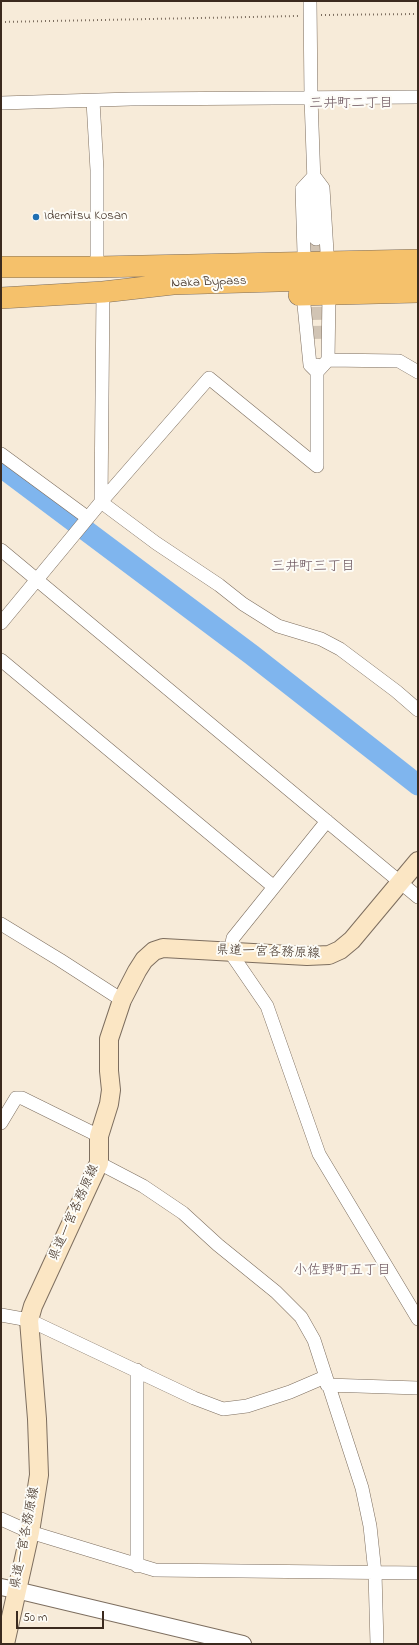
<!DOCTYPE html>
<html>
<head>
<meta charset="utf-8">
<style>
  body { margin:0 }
  #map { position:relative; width:419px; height:1645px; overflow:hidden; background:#f7ebd9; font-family:"Indie Flower",sans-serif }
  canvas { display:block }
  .frame { position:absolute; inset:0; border:2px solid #3b2a1e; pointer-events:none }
  .scale { position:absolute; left:16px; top:1611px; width:88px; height:18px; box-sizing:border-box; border:2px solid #3b2a1e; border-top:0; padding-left:5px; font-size:12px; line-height:14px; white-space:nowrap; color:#3b2a1e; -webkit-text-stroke:3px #fdfcf7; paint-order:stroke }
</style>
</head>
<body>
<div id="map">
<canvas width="419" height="1645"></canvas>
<div class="frame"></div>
<div class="scale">50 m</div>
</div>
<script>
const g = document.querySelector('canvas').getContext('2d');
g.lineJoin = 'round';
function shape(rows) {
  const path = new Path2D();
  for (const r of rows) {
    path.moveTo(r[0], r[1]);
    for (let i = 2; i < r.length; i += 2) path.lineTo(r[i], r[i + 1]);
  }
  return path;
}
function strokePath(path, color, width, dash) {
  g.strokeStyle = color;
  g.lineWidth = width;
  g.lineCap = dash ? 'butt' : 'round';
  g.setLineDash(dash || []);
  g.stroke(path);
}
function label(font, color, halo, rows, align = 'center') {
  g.font = font + ' "Indie Flower","Klee One",sans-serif';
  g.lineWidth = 4;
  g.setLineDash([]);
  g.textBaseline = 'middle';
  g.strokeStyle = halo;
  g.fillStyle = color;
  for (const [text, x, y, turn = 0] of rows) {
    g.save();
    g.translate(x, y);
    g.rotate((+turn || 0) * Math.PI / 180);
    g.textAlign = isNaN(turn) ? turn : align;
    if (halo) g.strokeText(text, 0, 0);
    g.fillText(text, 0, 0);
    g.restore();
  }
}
strokePath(shape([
  [1,467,252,655,418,785]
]), '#7fb5ee', 21);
strokePath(shape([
  [316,239,316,269],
  [316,288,317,341]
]), '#d1c4b4', 13, [13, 6]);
const minor = shape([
  [310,1,311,98,316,239],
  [93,101,97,170,97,267],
  [1,103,131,99,418,97],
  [304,253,302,189,314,176,323,188,327,252],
  [303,295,310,365,317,372,328,360,329,294],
  [328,360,399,361,418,372],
  [317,365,317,466],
  [1,454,88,518],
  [317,466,209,378,101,502,156,543,219,585,243,604,278,626,321,639,340,649,396,691,418,710],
  [1,550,418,897],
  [1,623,101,502,103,292],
  [1,660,274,887],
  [327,821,233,938,230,952,267,1006,319,1154,418,1319],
  [1,924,60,960,122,1000],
  [1,1123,16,1098,22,1098,99,1136],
  [99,1163,143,1186,183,1213,218,1245,276,1292,301,1317,314,1340,362,1488,370,1526,375,1573,377,1644],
  [1,1315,29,1320,194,1398,223,1409,247,1406,290,1392,325,1377],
  [327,1385,418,1388],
  [1,1519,30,1532,155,1570,418,1573],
  [137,1566,137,1370]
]);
const tertiary = shape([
  [1,1587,16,1590,243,1644]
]);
const secondary = shape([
  [5,1644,30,1532,39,1475,37,1419,29,1320,33,1306,99,1163,99,1136,109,1104,111,1090,109,1071,109,1039,122,1000,137,971,144,960,154,951,163,948,307,956,329,955,340,950,352,940,418,861]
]);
const trunk = shape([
  [1,267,97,267,418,260],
  [299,295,418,292],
  [1,298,103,292,173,284,418,277]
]);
strokePath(minor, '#7d6e5f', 14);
strokePath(tertiary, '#7d6e5f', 18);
strokePath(secondary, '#7d6e5f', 20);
strokePath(trunk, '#7d6e5f', 22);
strokePath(shape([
  [321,15,418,14],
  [1,22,299,16]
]), '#7d6e5f', 2, [1, 3]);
strokePath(minor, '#fff', 13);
strokePath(tertiary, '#fff', 16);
strokePath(secondary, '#fbe6c4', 18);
strokePath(trunk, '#f5c16b', 21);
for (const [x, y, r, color] of [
  [36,217,4,"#1f6fb2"]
]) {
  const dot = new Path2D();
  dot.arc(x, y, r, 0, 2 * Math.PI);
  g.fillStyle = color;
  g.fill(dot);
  strokePath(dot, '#fdfcf7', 1.5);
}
label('13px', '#3b2a1e', '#fdfcf7', [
  ["Idemitsu Kosan",44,217]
], 'left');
label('13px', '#3b2a1e', '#fdfcf7', [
  ["Naka Bypass",209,283,-2],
  ["県道一宮各務原線",268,953,2],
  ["県道一宮各務原線",75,1213,-66],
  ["県道一宮各務原線",26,1538,-79]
]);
label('14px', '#6b545d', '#fdfcf7', [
  ["三井町二丁目",351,105],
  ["三井町三丁目",313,568],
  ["小佐野町五丁目",342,1272]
]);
</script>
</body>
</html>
